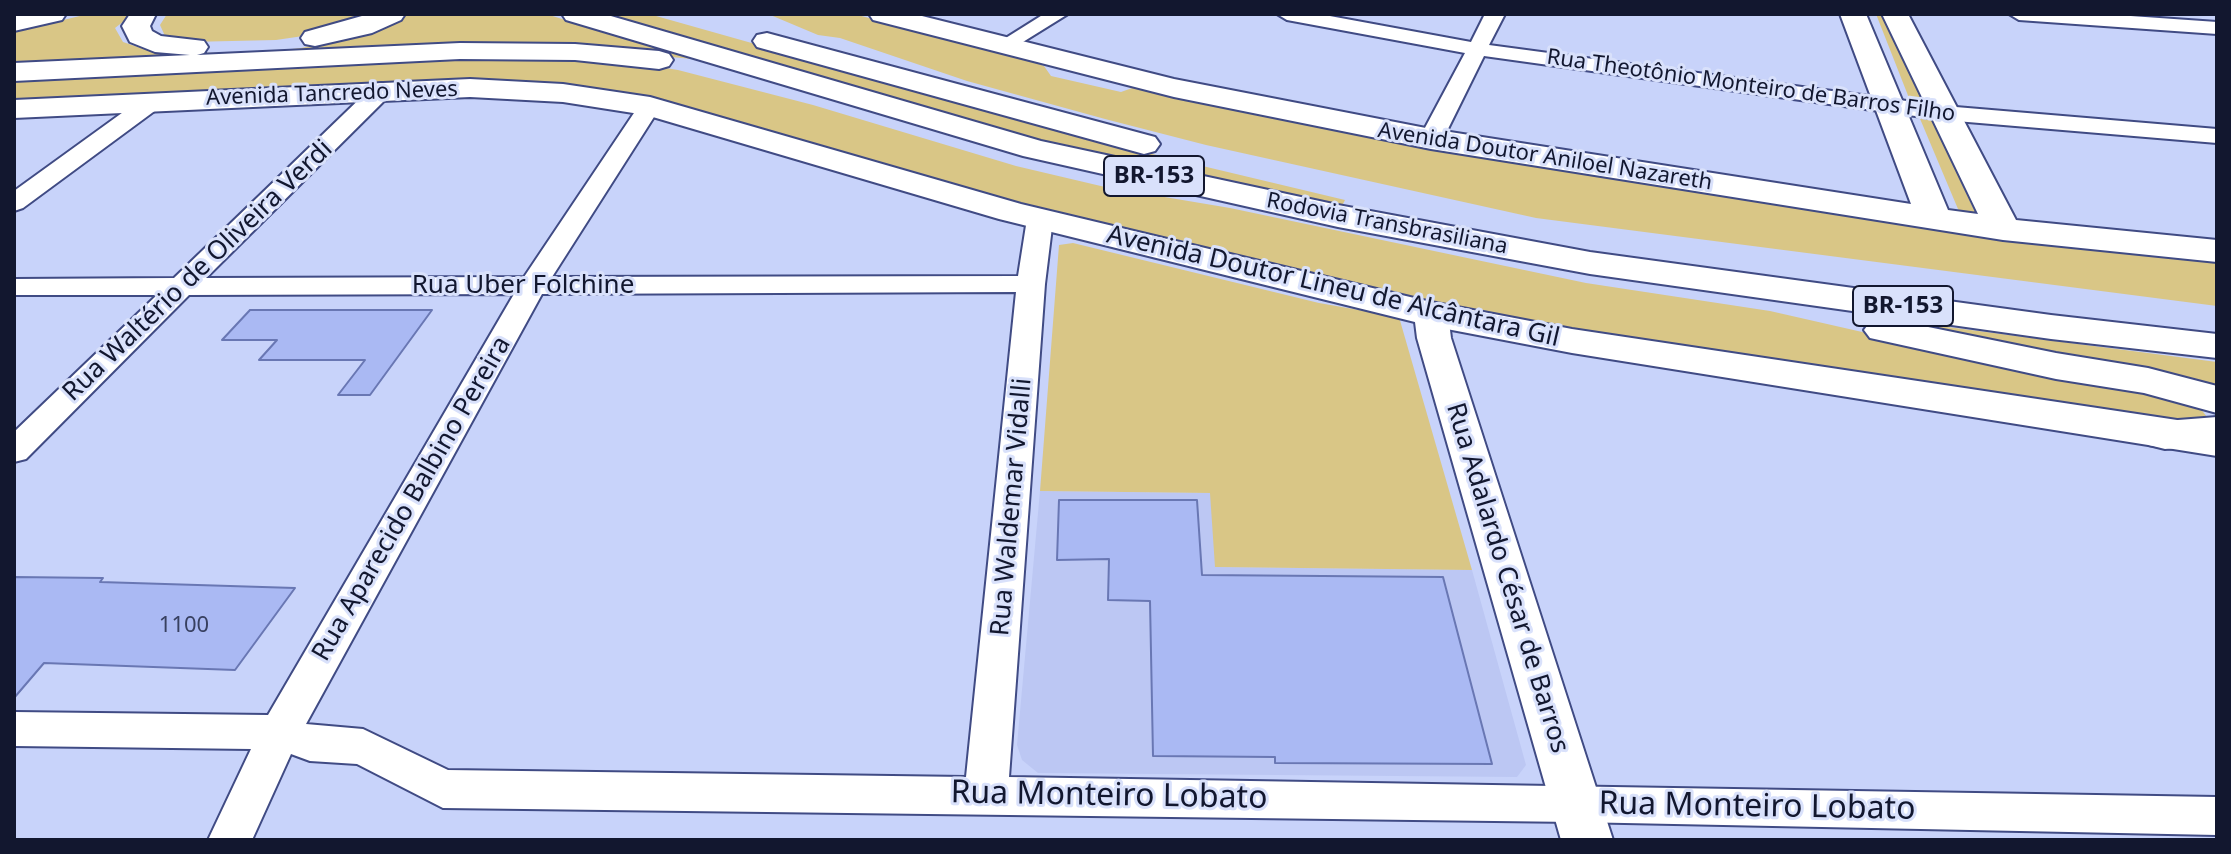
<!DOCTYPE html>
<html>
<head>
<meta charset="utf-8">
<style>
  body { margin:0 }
  #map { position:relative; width:2231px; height:854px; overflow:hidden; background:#c8d3fa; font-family:"Noto Sans",sans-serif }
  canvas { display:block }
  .frame { position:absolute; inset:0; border:16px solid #12172f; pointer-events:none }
</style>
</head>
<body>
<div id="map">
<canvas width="2231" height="854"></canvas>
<div class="frame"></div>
</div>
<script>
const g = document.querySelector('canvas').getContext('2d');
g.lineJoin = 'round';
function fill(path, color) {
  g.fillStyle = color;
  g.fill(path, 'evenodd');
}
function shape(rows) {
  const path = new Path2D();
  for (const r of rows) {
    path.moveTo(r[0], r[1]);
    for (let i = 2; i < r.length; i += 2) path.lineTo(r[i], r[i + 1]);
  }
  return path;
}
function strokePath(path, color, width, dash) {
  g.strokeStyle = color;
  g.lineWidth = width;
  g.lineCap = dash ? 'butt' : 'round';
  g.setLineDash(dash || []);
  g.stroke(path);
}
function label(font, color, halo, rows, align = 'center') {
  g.font = font + ' "Noto Sans",sans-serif';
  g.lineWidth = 6;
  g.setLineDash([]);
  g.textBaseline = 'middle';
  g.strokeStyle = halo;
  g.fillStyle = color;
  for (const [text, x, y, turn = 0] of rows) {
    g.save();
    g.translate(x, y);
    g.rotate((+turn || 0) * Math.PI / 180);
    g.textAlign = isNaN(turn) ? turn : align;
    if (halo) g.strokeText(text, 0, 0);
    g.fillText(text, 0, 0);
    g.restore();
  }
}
fill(shape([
  [1040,491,1211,493,1216,567,1472,570,1526,765,1517,777,1038,773,1022,760,1017,745]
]), '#bcc7f3');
fill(shape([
  [88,14,133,14,115,28,123,42,150,51,249,54,301,48,358,35,407,14,546,14,692,59,640,54,14,68,14,32],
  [167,14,375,14,310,35,276,40,188,42,165,36,160,25],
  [599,14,649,14,1102,142,1345,200,1341,208,1014,135],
  [768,14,854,14,1028,60,1044,66,1051,76,1121,92,1135,87,2217,260,2217,306,1536,218,1206,145,1105,119,967,81,840,38,818,35],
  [1876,14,1886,14,1925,99,1915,101,1909,98],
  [519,54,634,63,678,70,813,105,1016,166,1105,187,1230,208,1586,283,1770,311,1994,362,2149,390,2200,408,2211,422,2206,427,1600,335,1422,300,1035,209,625,94,14,104,14,78],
  [1918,114,1931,117,1976,214,1962,214,1958,209],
  [1073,243,1319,303,1399,317,1472,570,1215,567,1210,493,1040,491,1059,245],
  [1886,319,2217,362,2217,393]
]), '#d9c686');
const building = shape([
  [250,310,432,310,370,395,338,395,365,360,259,360,277,340,222,340,250,310],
  [1059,500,1197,500,1202,575,1443,577,1492,764,1275,763,1275,757,1153,756,1150,601,1108,600,1109,559,1057,560,1059,500],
  [14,577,103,578,100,582,295,588,235,670,44,663,14,698,14,577]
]);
fill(building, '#aab9f3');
strokePath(building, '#6977b3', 2);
const minor = shape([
  [1044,14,1068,14,1010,50,996,50,993,46,1044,14],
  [1277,14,1319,14,1471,42,1485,14,1505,14,1489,45,1944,106,2217,129,2217,143,1944,120,1484,56,1443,139,1439,144,1431,146,1423,144,1419,139,1465,53,1287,20,1277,14],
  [2009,14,2102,14,2217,22,2217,34,2019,20,2009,14],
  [382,83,390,85,393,90,390,95,206,278,524,277,642,101,650,99,661,106,552,277,1018,276,1027,219,1031,214,1040,211,1049,214,1053,219,1045,284,1009,777,2217,797,2217,835,1575,822,443,808,357,764,310,761,291,754,252,840,208,840,251,749,14,746,14,712,268,715,514,294,189,295,26,459,14,462,14,432,157,295,14,295,14,279,174,278,374,85,382,83],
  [1016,292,966,777,448,770,363,729,306,724,542,294,1016,292],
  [152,95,160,97,163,102,160,107,23,208,14,211,14,191,144,97,152,95]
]);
const tertiary = shape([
  [1431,304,1443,307,1448,314,1451,338,1613,840,1561,840,1417,338,1414,314,1419,307,1431,304]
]);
const secondary = shape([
  [869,14,914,14,1174,79,1431,129,1911,204,1840,14,1866,14,1948,210,1978,214,1882,14,1908,14,2016,220,2217,240,2217,262,2003,240,1431,149,1174,97,873,20,869,14],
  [470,79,563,84,650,97,1021,204,1431,302,1572,329,2217,426,2217,456,1572,353,1431,326,999,219,646,115,563,102,470,97,14,118,14,100,470,79]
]);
const motorway = shape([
  [66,14,62,20,14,31,14,15,66,14],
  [130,14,156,14,150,26,152,31,161,36,204,41,208,47,204,53,197,55,460,43,575,44,659,51,669,54,673,60,669,66,659,69,575,60,460,59,14,81,14,63,190,55,155,52,130,42,122,26,130,14],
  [369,14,405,14,401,20,372,33,315,46,305,44,301,38,305,32,369,14],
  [562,14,604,14,1041,141,1338,205,1590,252,2051,315,2217,334,2217,358,2051,339,1590,274,1338,227,1023,156,566,20,562,14],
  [767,33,1155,137,1160,144,1155,151,1144,154,757,47,753,41,757,35,767,33],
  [1884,318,2056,353,2148,368,2217,386,2217,413,2144,393,2056,379,1870,338,1864,330,1870,322,1884,318],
  [2217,417,2217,445,2165,449,2149,445,2143,435,2149,425,2165,421,2217,417]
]);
strokePath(minor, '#404b84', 4);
strokePath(tertiary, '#404b84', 4);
strokePath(secondary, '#404b84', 4);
strokePath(motorway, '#404b84', 4);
fill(minor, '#fff');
fill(tertiary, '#fff');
fill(secondary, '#fff');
fill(motorway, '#fff');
label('22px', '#12172f', '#d9e1fb', [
  ["Rua Theotônio Monteiro de Barros Filho",1751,86,8],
  ["Avenida Tancredo Neves",332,94,-2],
  ["Avenida Doutor Aniloel Nazareth",1545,157,9],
  ["Rodovia Transbrasiliana",1387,224,11]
]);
label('22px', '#384060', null, [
  ["1100",184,626]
]);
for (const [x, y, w] of [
  [1154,176,100],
  [1903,306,100]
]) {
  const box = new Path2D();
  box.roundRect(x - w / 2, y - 20, w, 40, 6);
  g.fillStyle = '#d9e1fb';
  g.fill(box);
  strokePath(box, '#12172f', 2);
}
label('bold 24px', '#12172f', null, [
  ["BR-153",1154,176],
  ["BR-153",1903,306]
]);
label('26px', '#12172f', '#d9e1fb', [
  ["Rua Waltério de Oliveira Verdi",198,271,-44],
  ["Rua Uber Folchine",523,286],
  ["Avenida Doutor Lineu de Alcântara Gil",1333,287,13],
  ["Rua Aparecido Balbino Pereira",412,499,-60],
  ["Rua Waldemar Vidalli",1012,507,-85],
  ["Rua Adalardo César de Barros",1507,578,73]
]);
label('32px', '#12172f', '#d9e1fb', [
  ["Rua Monteiro Lobato",1109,796,1],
  ["Rua Monteiro Lobato",1757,807,1]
]);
</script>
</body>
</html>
